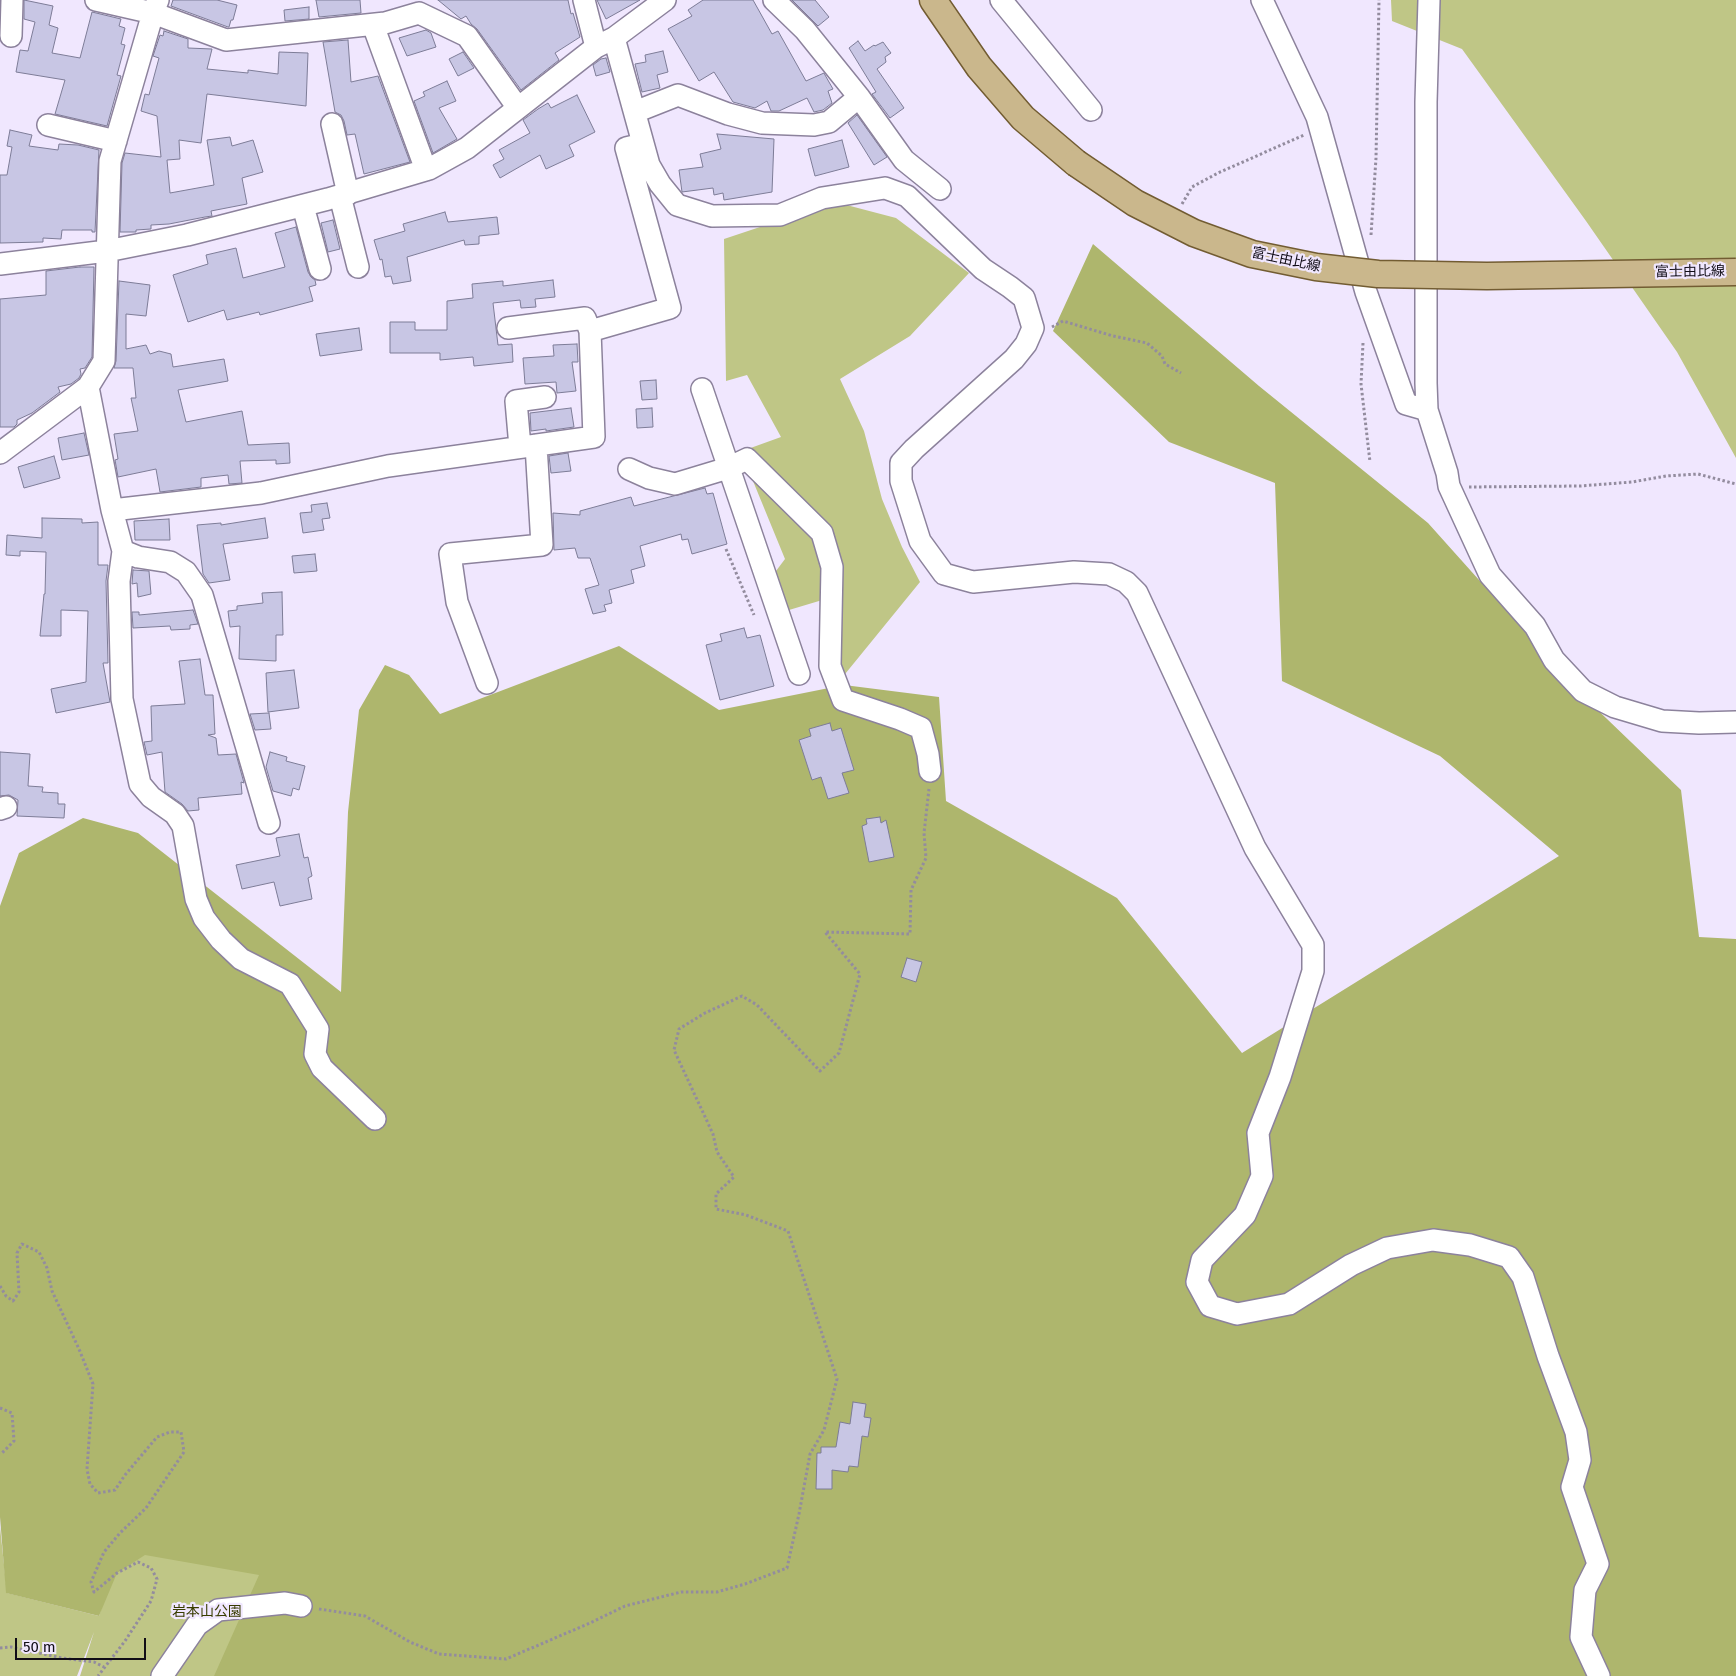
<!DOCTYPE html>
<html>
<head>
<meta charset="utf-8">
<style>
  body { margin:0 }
  #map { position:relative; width:1736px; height:1676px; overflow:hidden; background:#f0e7fe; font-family:"Fira Sans",sans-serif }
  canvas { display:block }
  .scale { position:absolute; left:15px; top:1638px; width:131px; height:22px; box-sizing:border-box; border:2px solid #110d17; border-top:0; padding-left:6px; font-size:15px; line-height:18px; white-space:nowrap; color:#110d17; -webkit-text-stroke:4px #f0e7fe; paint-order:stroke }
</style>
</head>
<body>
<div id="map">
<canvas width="1736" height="1676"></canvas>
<div class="scale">50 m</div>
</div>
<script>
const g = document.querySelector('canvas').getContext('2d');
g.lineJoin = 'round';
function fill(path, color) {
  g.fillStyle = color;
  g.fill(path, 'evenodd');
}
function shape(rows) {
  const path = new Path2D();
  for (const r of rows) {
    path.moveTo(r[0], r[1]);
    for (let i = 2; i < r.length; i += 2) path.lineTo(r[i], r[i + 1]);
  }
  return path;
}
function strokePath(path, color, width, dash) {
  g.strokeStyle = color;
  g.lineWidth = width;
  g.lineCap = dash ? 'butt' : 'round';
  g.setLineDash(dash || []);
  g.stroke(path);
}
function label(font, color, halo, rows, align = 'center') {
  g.font = font + ' "Fira Sans","Noto Sans JP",sans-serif';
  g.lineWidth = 4.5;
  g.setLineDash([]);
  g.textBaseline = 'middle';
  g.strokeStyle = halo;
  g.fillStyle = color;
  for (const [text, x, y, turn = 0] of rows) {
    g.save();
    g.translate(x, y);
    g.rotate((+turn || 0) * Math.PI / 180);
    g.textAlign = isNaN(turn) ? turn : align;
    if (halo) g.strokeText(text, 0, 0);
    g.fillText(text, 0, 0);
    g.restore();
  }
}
fill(shape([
  [1391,0,1736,0,1736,458,1677,352,1586,221,1462,49,1392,21],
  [835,202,896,218,969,273,910,336,840,379,864,431,882,499,902,547,920,582,841,679,841,613,829,598,789,610,773,575,785,559,753,481,745,450,781,437,747,375,726,381,724,239],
  [0,1527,7,1593,99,1616,118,1557,218,1547,517,1676,80,1676,94,1632,77,1676,0,1676]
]), '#bfc686');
fill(shape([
  [1093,244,1259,386,1428,523,1582,695,1681,790,1699,937,1736,939,1736,1676,214,1676,259,1575,145,1555,117,1573,99,1616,6,1593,0,1517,0,906,19,853,83,818,138,833,341,992,348,812,359,710,385,665,409,675,440,714,619,646,719,710,844,685,939,697,946,801,1117,898,1242,1053,1559,856,1440,756,1282,681,1275,483,1169,442,1053,331]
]), '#aeb66d');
const building = shape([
  [24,0,53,6,49,25,58,28,52,53,80,58,92,12,121,19,119,26,125,28,121,44,125,45,117,75,121,76,107,126,55,114,65,80,16,72,20,50,28,51,35,22,24,19,24,0],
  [173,0,217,0,237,5,233,20,231,20,229,27,228,27,171,6,173,0],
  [316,0,360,0,361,13,319,17,316,0],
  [438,0,568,0,571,14,573,13,580,37,555,53,559,60,521,90,477,29,471,24,466,16,461,19,438,0],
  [597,0,640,0,606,19,597,0],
  [703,0,753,0,772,34,778,31,806,81,824,73,825,75,833,89,828,91,832,103,823,110,814,112,807,98,779,111,771,111,767,101,755,108,733,102,714,72,699,81,668,29,692,16,688,10,703,0],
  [792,0,815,0,829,17,818,26,792,0],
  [309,7,309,19,285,21,284,10,309,7],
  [426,30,431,33,436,47,407,56,399,38,426,30],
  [164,31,188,39,188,48,212,49,207,69,248,73,248,70,278,74,279,52,308,53,306,106,207,94,201,143,179,140,180,159,167,160,170,193,214,185,207,140,230,137,232,146,253,140,263,172,242,178,247,204,211,211,212,216,205,217,169,224,151,225,151,229,136,230,136,232,120,232,122,163,125,153,161,157,157,116,141,111,145,94,149,95,159,58,153,56,160,35,163,36,164,31],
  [348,40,351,82,378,76,410,162,364,174,355,134,347,135,344,121,341,115,335,112,323,42,348,40],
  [858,41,865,51,874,45,875,46,883,42,891,53,885,57,886,62,877,69,904,108,890,118,872,94,876,92,849,48,858,41],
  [663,51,668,72,657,75,660,88,642,92,635,64,646,62,645,55,663,51],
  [463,52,474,68,458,76,449,59,463,52],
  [606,58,610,72,596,76,593,65,601,59,606,58],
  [447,81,456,101,439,108,457,139,433,153,414,101,425,96,423,92,447,81],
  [577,95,595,132,569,145,574,156,546,169,540,155,500,178,493,165,504,159,499,150,530,133,523,120,538,109,548,103,551,108,577,95],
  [857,115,887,157,874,165,848,123,857,115],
  [10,130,32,135,29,146,58,150,59,144,78,145,99,150,95,232,92,232,92,230,62,230,61,239,43,238,43,242,0,243,0,175,7,175,12,147,7,146,10,130],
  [717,134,774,139,772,192,724,200,723,193,714,195,713,188,682,192,679,170,703,167,700,154,721,149,717,134],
  [842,140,849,167,815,176,808,149,842,140],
  [445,212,448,222,497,217,499,234,479,236,479,244,465,245,464,240,407,257,411,281,393,284,391,276,385,277,382,259,380,260,374,240,405,231,403,224,445,212],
  [333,220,340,249,328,252,321,223,333,220],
  [296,227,308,272,311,277,315,280,316,285,309,287,313,301,260,315,259,312,227,320,224,310,188,322,173,275,208,264,206,255,236,248,243,278,285,267,275,233,296,227],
  [80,267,94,267,92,357,85,368,80,369,81,374,79,378,71,384,58,387,60,392,32,413,17,420,17,424,14,427,0,427,0,299,46,295,46,271,80,267],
  [553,280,555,297,535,299,536,307,521,308,520,300,493,303,498,345,512,344,513,362,474,366,473,357,440,360,440,353,390,353,390,322,415,322,415,330,447,330,447,301,473,298,472,284,503,281,503,286,553,280],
  [119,281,150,285,146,316,126,314,126,349,146,345,150,354,159,351,171,354,173,367,224,359,228,381,178,390,186,422,242,411,248,445,289,443,290,463,276,464,276,460,240,461,242,483,229,484,228,475,201,478,201,487,160,492,156,469,118,477,115,460,118,459,114,434,138,431,131,398,136,398,133,368,114,368,116,361,119,281],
  [359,328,362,350,320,356,316,334,359,328],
  [577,344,578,362,572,362,576,391,557,393,556,382,525,384,523,358,554,356,553,345,577,344],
  [656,380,657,399,642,400,640,381,656,380],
  [571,408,574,427,546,431,546,429,531,431,530,413,571,408],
  [652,408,653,427,637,428,636,409,652,408],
  [84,433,89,455,62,460,58,438,84,433],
  [568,453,571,471,551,473,549,456,568,453],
  [54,456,60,478,24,488,18,467,54,456],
  [705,488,707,494,713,493,727,544,692,554,688,539,682,540,681,534,640,546,645,566,631,570,634,583,609,590,612,603,604,605,606,611,593,614,585,589,599,585,590,558,578,558,575,548,554,550,553,513,580,515,580,511,631,497,634,506,705,488],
  [327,503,330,518,322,519,324,530,303,533,300,513,312,512,311,505,327,503],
  [42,518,82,519,82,523,98,522,98,565,108,565,106,581,108,663,103,663,110,702,56,713,51,689,86,682,88,611,61,610,61,636,40,636,44,594,45,594,46,552,20,551,20,556,6,555,7,535,42,538,42,518],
  [265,518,268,538,223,544,230,580,209,583,203,574,197,525,221,523,221,525,265,518],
  [169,519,170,540,135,540,134,521,169,519],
  [315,554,317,571,294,573,292,556,315,554],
  [133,570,149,571,151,594,138,597,137,583,132,584,133,570],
  [282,592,283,635,276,635,276,661,239,659,240,626,230,627,228,611,237,610,237,606,263,603,262,593,282,592],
  [193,610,198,624,190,625,190,629,171,630,170,626,133,628,132,612,139,612,139,615,193,610],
  [744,628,747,638,760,635,774,686,720,700,706,645,722,641,720,634,744,628],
  [200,659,205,695,213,695,215,734,208,735,216,738,218,755,236,754,244,783,241,782,242,794,198,798,199,810,188,811,182,804,165,792,162,752,147,755,144,742,152,741,151,706,185,704,179,661,200,659],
  [294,670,299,708,268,712,266,673,294,670],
  [269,713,271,729,255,730,250,714,269,713],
  [830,723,832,731,841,728,854,770,842,773,849,793,828,799,821,777,812,780,799,740,811,736,809,729,830,723],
  [0,752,30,754,28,786,43,787,42,792,58,793,58,804,65,804,64,818,17,816,18,800,9,795,0,796,0,752],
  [270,752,287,757,286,761,305,766,299,790,293,788,291,796,273,791,266,767,270,752],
  [880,817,881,823,886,820,894,857,869,862,862,826,867,824,866,819,880,817],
  [299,834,304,858,308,857,312,876,308,878,312,899,280,906,274,882,242,889,236,865,280,856,276,838,299,834],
  [907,958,922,962,916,982,901,977,907,958],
  [853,1402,866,1404,864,1417,871,1418,868,1437,862,1436,858,1467,849,1466,848,1472,832,1470,832,1489,816,1489,817,1453,821,1453,821,1447,836,1447,840,1422,850,1424,853,1402]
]);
fill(building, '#c8c6e4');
strokePath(building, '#7d7c97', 1);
const minor = shape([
  [96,0,153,13,226,40,385,23,419,13,467,36,518,108],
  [584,0,596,47],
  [774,0,805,30,859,97,904,160,940,189],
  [1001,0,1091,110],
  [1262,0,1317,117,1366,292,1406,404,1427,410],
  [1429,0,1426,102,1426,383,1427,410,1447,473,1449,486,1490,575,1535,626,1554,660,1583,691,1615,707,1662,721,1699,723,1736,722],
  [373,25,426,170],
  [11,36,12,0],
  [614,38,649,165,660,184,677,205,712,216,780,215,822,198,885,188,907,196,983,269,1010,287,1024,298,1033,328,1026,344,1014,359,914,449,901,463,901,481,920,541,944,574,973,582,1074,572,1109,574,1126,582,1137,593,1255,848,1313,945,1313,971,1280,1077,1258,1133,1262,1176,1245,1215,1202,1260,1197,1282,1210,1306,1237,1314,1289,1304,1351,1265,1387,1248,1433,1240,1470,1245,1509,1257,1523,1277,1548,1356,1576,1432,1580,1460,1572,1487,1598,1564,1585,1590,1581,1637,1599,1676],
  [635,112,678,95,728,114,762,123,814,125,829,122,859,97],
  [332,124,348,194],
  [48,125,116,141],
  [340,196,358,267],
  [303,206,320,269],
  [0,264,107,251,187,235,328,199,429,169,467,148,596,47,614,38,665,0],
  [508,328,585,318,590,331],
  [88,387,112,510,123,551,138,557,170,562,186,572,202,595,269,823],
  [702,389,799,674],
  [520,447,516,401,545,397],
  [0,453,88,387,104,361,110,161,153,13,158,0],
  [629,469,649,478,675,484,728,468,747,459,822,533,832,567,830,666,843,700,900,719,921,728,928,754,930,771],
  [112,510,261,493,388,466,594,437,590,331,670,308,626,148,643,144],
  [123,551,119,581,122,699,140,784,151,797,175,814,183,826,196,899,204,918,221,940,241,959,290,984,318,1029,315,1054,322,1068,375,1119],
  [487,683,457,602,450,554,542,545,536,445],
  [0,809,6,807],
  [162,1676,197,1625,218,1610,285,1603,301,1606]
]);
const major = shape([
  [933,0,979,67,1023,118,1076,163]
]);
strokePath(minor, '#8c829c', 24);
strokePath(major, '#725c32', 29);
strokePath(shape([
  [1182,204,1192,187,1218,173,1304,135],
  [1371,235,1376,158,1379,0],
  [1052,327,1063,321,1113,336,1147,343,1162,356,1165,364,1181,373],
  [1363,343,1361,384,1370,462],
  [1469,487,1580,486,1632,482,1666,476,1698,474,1736,484],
  [726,549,754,615],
  [0,1286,6,1296,13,1301,19,1292,17,1253,22,1244,39,1252,47,1268,52,1291,79,1349,93,1384,87,1469,90,1484,98,1493,115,1490,125,1475,157,1437,170,1432,181,1432,184,1452,146,1508,120,1533,104,1552,91,1582,94,1592,117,1573,138,1562,151,1568,157,1579,151,1601,125,1641,98,1676],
  [0,1408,12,1413,14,1441,2,1453,0,1453],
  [319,1609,365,1616,410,1642,439,1654,506,1659,590,1623,625,1606,681,1592,717,1592,745,1584,787,1568,799,1514,810,1454,824,1430,837,1379,788,1231,746,1215,716,1209,716,1194,734,1177,717,1152,713,1134,674,1050,679,1029,705,1013,742,996,757,1005,820,1071,839,1053,860,974,825,932,910,934,911,890,926,858,924,833,929,789],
  [0,1648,11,1647,62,1658,94,1662,104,1667]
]), '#938c9e', 3, [2.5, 2.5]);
strokePath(minor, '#fff', 21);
strokePath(major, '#cab78c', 26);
const majorBridge = shape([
  [1076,163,1135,203,1194,233,1252,254,1316,267,1378,274,1487,276,1736,272]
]);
strokePath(majorBridge, '#725c32', 29, []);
strokePath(majorBridge, '#cab78c', 26);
label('14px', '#110d17', '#f0e7fe', [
  ["富士由比線",1286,260,12],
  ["富士由比線",1690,272,-1]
]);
label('14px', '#383c00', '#f0e7fe', [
  ["岩本山公園",207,1612]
]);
</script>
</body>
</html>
